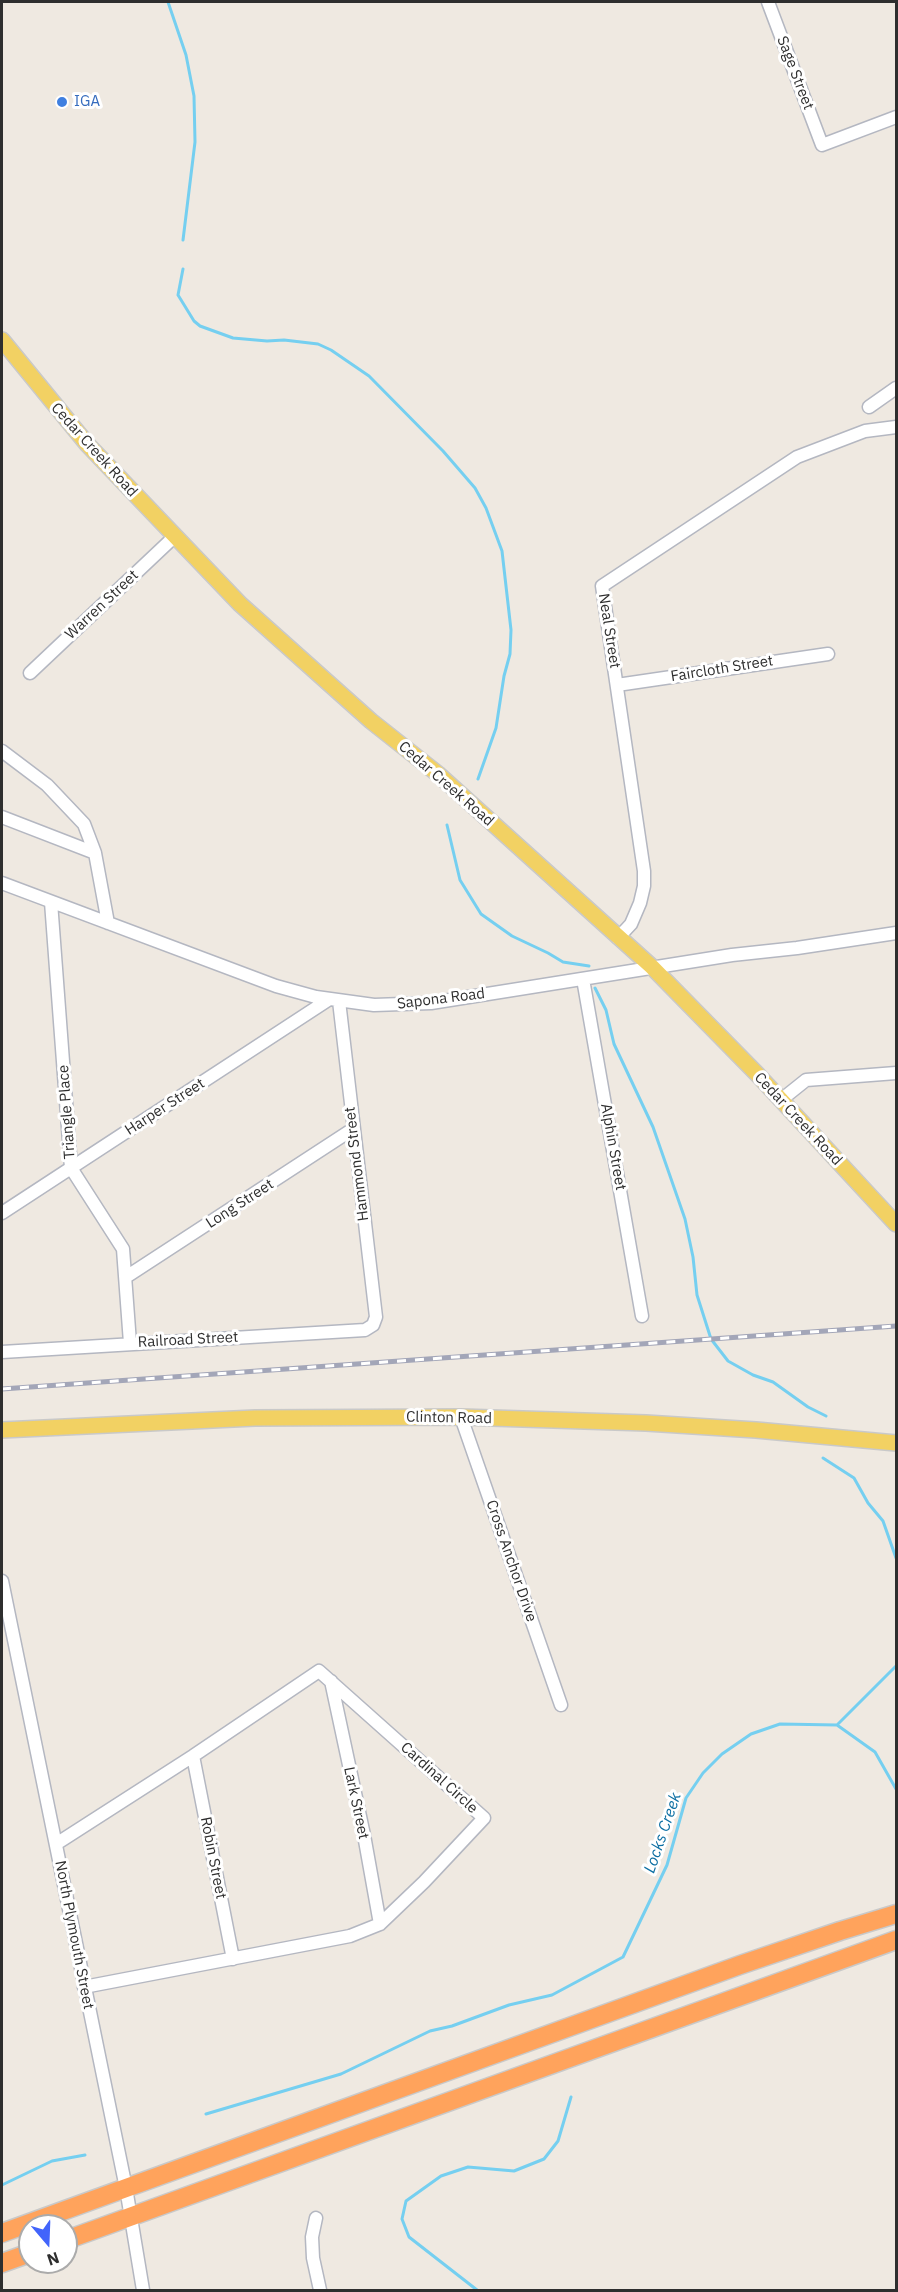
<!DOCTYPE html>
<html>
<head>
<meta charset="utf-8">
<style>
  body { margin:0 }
  #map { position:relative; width:898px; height:2292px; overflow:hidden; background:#efe9e1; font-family:"IBM Plex Sans",sans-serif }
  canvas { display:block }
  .frame { position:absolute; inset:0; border:3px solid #2e2e2e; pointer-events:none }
  .north { position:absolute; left:18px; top:2214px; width:60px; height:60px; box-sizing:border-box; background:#fff; border:2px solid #ababab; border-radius:50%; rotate:161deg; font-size:16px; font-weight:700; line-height:24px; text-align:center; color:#2e2e2e }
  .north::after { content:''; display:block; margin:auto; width:21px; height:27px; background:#4264fb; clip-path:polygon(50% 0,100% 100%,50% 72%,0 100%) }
</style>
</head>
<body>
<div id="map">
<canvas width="898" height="2292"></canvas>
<div class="frame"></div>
<div class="north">N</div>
</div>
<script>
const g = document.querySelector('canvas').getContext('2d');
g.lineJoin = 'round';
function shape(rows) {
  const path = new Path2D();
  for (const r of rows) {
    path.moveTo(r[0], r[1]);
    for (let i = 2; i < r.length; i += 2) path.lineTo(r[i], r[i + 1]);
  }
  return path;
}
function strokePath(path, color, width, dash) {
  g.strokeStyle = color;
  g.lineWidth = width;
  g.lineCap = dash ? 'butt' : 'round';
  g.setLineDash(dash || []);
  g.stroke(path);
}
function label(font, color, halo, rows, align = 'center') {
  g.font = font + ' "IBM Plex Sans",sans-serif';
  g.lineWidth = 6;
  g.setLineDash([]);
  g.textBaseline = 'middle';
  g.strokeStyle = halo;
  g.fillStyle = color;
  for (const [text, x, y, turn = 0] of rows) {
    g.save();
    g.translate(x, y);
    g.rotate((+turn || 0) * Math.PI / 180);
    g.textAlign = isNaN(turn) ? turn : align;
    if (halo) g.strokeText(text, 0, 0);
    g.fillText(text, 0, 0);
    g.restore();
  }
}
strokePath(shape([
  [168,2,186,55,194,96,195,142,183,240],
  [183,269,178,295,194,321,200,326,233,338,267,341,284,340,318,344,331,350,369,376,443,451,475,488,486,508,502,551,511,630,510,654,504,676,496,728,478,779],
  [447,825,460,880,481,914,512,936,548,953,563,962,589,966],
  [595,988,606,1010,614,1044,653,1127,685,1219,693,1257,697,1295,711,1339,728,1361,753,1375,773,1382,808,1407,826,1416],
  [823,1458,854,1478,868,1503,883,1521,896,1558],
  [837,1725,896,1666],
  [206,2114,341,2074,430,2031,452,2026,509,2005,552,1995,623,1957,667,1865,686,1798,703,1773,722,1754,751,1734,780,1724,837,1725,875,1752,896,1789],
  [2,2185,52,2161,85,2155],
  [477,2290,409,2237,402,2219,406,2201,441,2176,468,2167,514,2171,544,2159,558,2141,571,2097]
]), '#75cff0', 3);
const minor = shape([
  [768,2,822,145,896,117],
  [869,407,896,388],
  [30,673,174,537],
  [617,685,828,654],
  [2,751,47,785,84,824,95,853,108,923],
  [2,817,95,853],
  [2,883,276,986,316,997,374,1005,431,1003,732,955,797,948,896,933],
  [51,902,71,1168,123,1249,130,1343],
  [618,938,631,924,640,903,644,886,644,871,602,586,797,457,865,431,896,427],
  [583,979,642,1316],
  [781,1100,806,1080,896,1073],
  [2,1213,328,1000],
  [126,1277,353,1129],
  [2,1352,365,1330,373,1325,376,1317,339,1001],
  [461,1417,561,1705],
  [2,1581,126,2188,143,2290],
  [331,1681,364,1835,380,1924],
  [193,1756,233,1959],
  [56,1844,193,1756,319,1671,484,1818,424,1882,380,1924,350,1936,84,1987],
  [316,2218,312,2237,313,2258,320,2290]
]);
const major = shape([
  [2,340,87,444,240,604,371,721,438,774,652,967,758,1075,896,1224],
  [2,1430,255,1418,461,1417,646,1423,756,1430,896,1443]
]);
const highway = shape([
  [2,2233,740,1965,840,1931,896,1914],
  [66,2240,896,1940],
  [2,2263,30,2253]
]);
strokePath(minor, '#b4b7c1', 15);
strokePath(major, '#c9c9c9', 18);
strokePath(highway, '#c9c9c9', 21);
strokePath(minor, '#fff', 12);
strokePath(major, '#f2d163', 15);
strokePath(highway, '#ffa35c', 18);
const rail = shape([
  [2,1389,896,1326]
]);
strokePath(rail, '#a3a6b8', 5);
strokePath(rail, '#fff', 3, [9]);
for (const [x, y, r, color] of [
  [62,102,6,"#3f7fe0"]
]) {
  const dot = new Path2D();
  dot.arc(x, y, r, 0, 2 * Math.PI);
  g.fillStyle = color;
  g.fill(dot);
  strokePath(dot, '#fff', 2);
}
label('15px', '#2e2e2e', '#fff', [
  ["Sage Street",795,73,69],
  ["Cedar Creek Road",94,450,48],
  ["Warren Street",102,605,-43],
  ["Neal Street",609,631,81],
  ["Faircloth Street",722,669,-9],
  ["Cedar Creek Road",446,784,41],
  ["Sapona Road",441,999,-7],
  ["Harper Street",165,1107,-33],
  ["Triangle Place",67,1112,-94],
  ["Cedar Creek Road",798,1119,47],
  ["Alphin Street",613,1147,80],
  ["Hammond Street",357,1164,-97],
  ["Long Street",240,1204,-33],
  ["Railroad Street",188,1340,-3],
  ["Clinton Road",449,1418,1],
  ["Cross Anchor Drive",511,1561,71],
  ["Cardinal Circle",439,1778,42],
  ["Lark Street",356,1803,78],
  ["Robin Street",213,1858,79],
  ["North Plymouth Street",74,1935,79]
]);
label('15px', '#366cbe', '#fff', [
  ["IGA",74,102]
], 'left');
label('italic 16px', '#0d6fa3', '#fff', [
  ["Locks Creek",663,1833,-71]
]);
</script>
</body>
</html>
